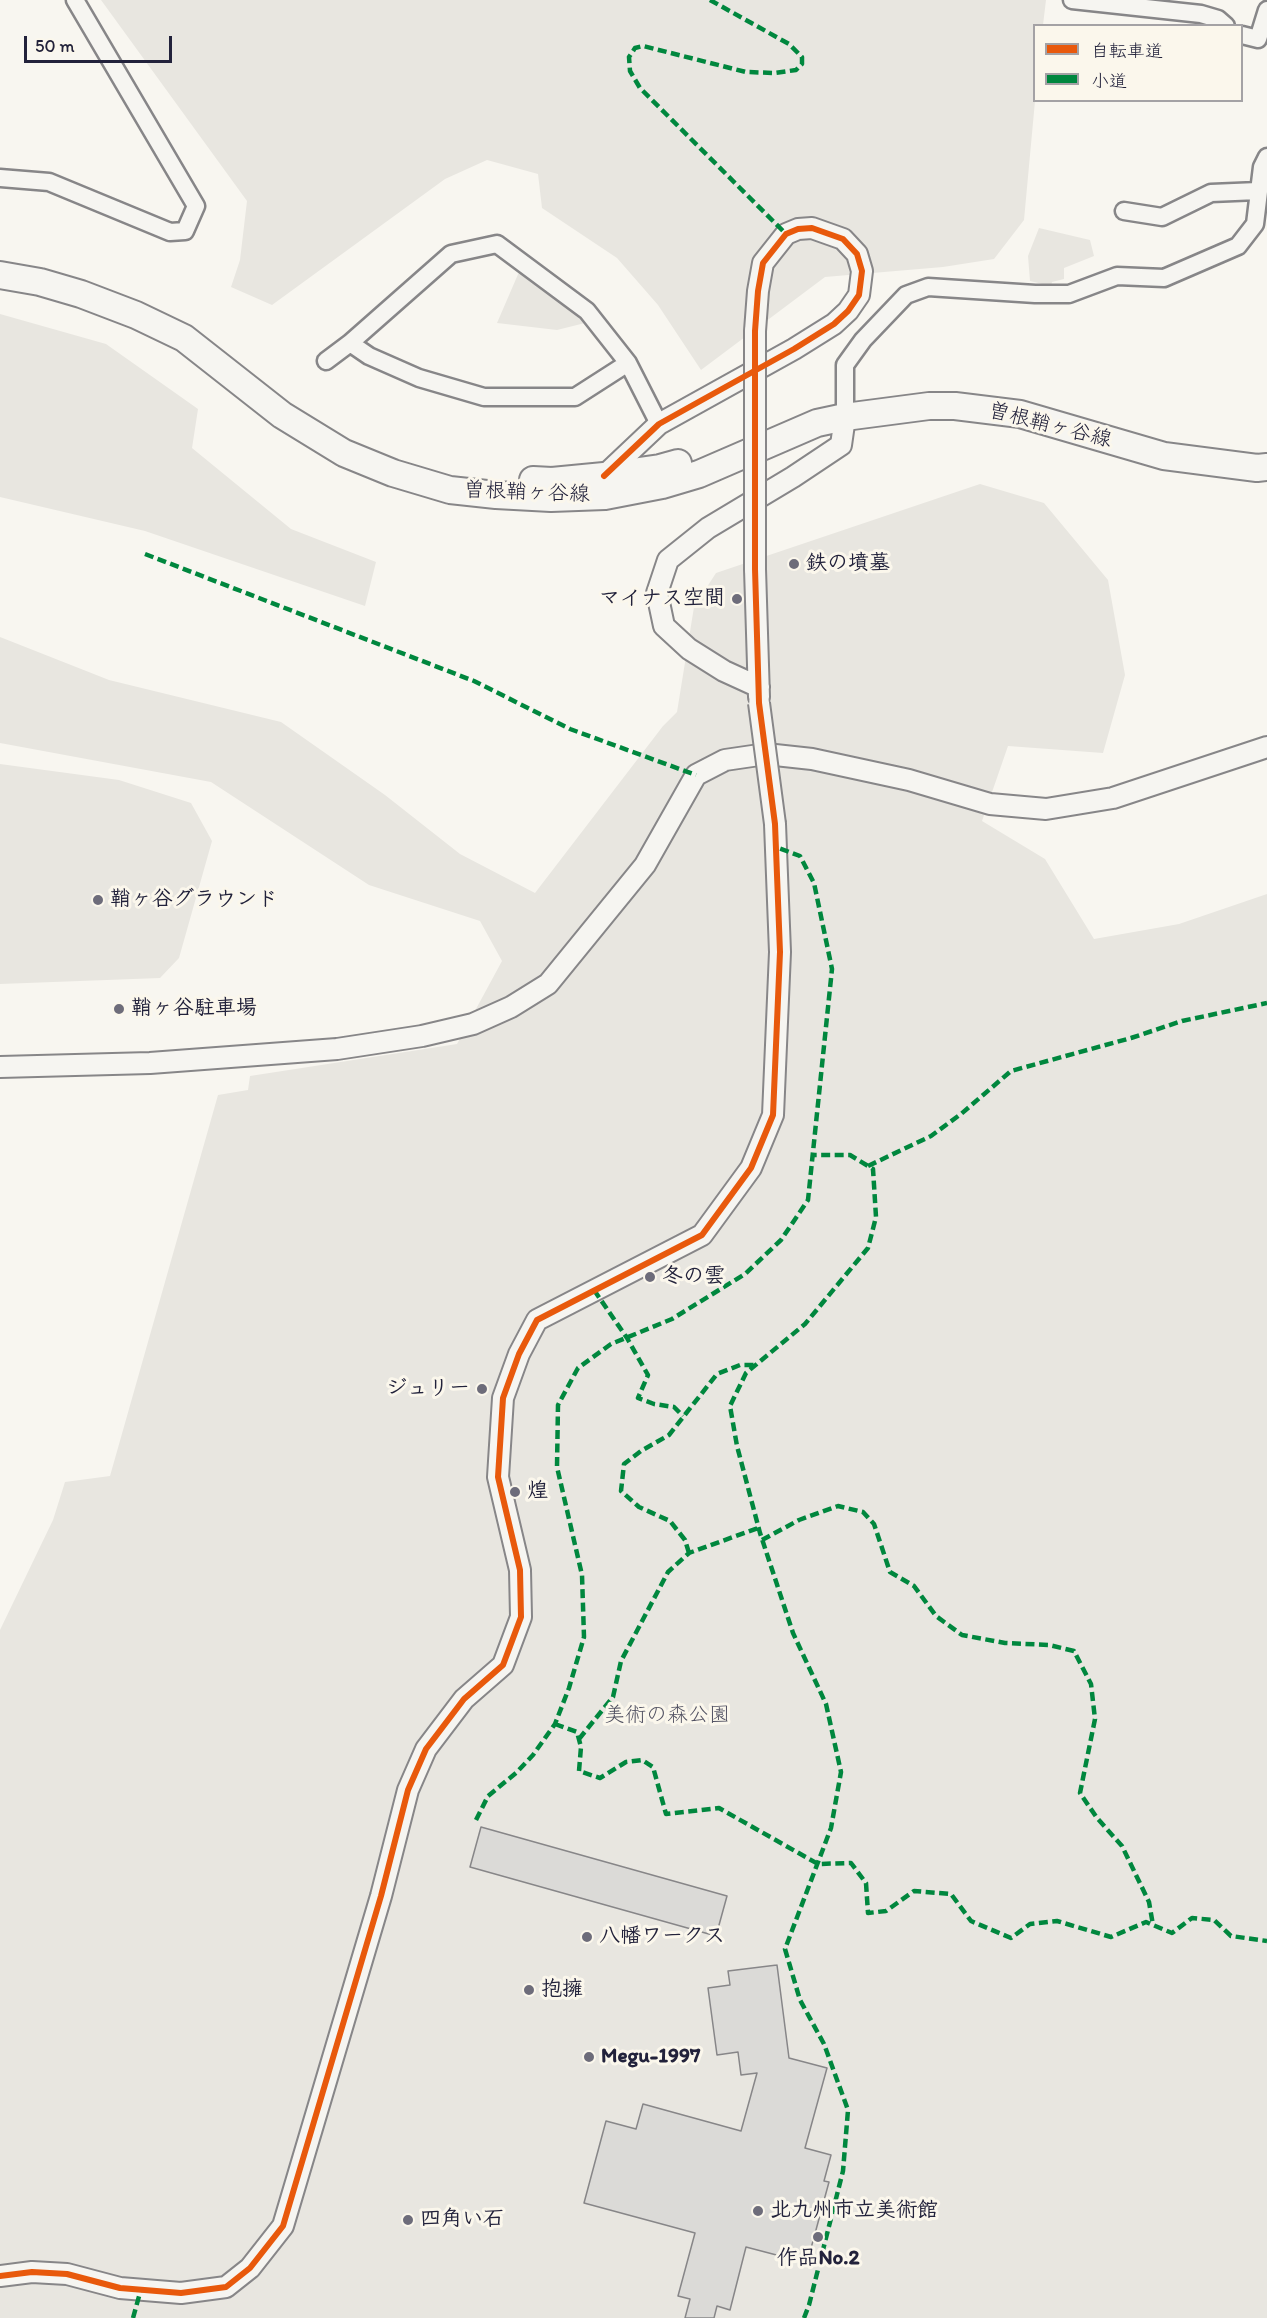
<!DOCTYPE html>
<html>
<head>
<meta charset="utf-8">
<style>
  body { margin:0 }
  #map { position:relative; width:1267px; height:2318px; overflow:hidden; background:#f8f6f0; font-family:Itim,"Klee One",sans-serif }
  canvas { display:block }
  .legend { position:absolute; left:1033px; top:24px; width:210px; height:78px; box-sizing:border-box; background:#fbf7ec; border:2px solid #a4a2a5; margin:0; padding:8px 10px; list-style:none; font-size:18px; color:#22223b }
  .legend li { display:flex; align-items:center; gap:12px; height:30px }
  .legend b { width:30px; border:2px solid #a4a2a5 }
  .scale { position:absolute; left:24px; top:36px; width:148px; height:27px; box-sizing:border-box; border:3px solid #22223b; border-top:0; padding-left:8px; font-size:18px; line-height:21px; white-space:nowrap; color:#22223b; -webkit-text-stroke:4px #fbf7ec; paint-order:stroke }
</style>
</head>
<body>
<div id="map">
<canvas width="1267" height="2318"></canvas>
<ul class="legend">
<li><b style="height:8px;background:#e8590c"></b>自転車道</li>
<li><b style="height:8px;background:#00873e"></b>小道</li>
</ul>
<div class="scale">50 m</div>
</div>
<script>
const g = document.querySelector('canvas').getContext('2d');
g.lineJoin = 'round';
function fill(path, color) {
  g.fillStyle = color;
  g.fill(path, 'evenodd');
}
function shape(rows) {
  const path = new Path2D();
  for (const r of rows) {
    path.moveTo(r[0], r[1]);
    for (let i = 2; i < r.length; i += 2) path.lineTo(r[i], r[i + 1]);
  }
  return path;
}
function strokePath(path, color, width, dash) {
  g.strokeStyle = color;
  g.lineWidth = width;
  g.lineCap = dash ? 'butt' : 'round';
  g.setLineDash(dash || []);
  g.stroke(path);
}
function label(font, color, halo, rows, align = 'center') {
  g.font = font + ' Itim,"Klee One",sans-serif';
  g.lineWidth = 6;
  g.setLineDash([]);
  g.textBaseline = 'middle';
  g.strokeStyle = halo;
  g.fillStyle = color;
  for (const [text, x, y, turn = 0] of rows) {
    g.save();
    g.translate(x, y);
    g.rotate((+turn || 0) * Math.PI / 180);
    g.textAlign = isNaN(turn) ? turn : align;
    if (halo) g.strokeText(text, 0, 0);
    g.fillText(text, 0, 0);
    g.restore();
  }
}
fill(shape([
  [101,0,1046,0,1043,25,1034,26,1035,101,1024,220,994,259,943,267,825,277,701,370,658,305,617,258,542,208,538,174,487,160,445,179,272,305,231,287,240,260,247,201],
  [1039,228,1090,240,1094,256,1064,268,1064,279,1052,282,1051,286,1030,281,1028,256],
  [519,272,573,312,585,323,557,330,497,323],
  [0,314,106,344,198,409,192,448,291,529,376,562,365,606,145,531,0,497],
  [980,484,1044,503,1108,580,1125,675,1103,753,1008,746,982,821,1045,859,1094,939,1179,924,1267,894,1267,2318,0,2318,0,1630,53,1520,65,1482,110,1476,218,1095,248,1090,250,1076,457,1044,502,961,480,921,369,885,211,782,0,743,0,637,109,680,281,722,385,795,460,854,535,893,663,726,677,712,694,607,716,573],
  [0,764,119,780,191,803,212,841,179,958,160,978,0,984]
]), '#e8e6e0');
const building = shape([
  [481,1827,727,1896,716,1936,470,1867,481,1827],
  [777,1965,789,2058,827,2068,805,2148,831,2155,824,2181,829,2182,807,2263,746,2247,730,2310,717,2306,714,2318,685,2318,690,2299,678,2296,695,2233,584,2203,606,2121,636,2129,643,2104,741,2131,757,2073,741,2075,738,2052,717,2055,708,1988,730,1985,728,1971,777,1965]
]);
fill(building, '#dbdad7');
strokePath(building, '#878688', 1.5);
const minor = shape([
  [1072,0,1201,14,1218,19,1226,26],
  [1242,35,1258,39,1267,10],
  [0,178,49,182,170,232,185,231,196,206,75,0],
  [1124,211,1162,217,1211,193,1258,191],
  [350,343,369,356,419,378,484,397,575,397,628,363],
  [326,361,350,343,451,254,497,244,587,311,628,363,659,424],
  [845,417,845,365,863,340,906,295,928,287,1035,294,1069,294,1117,276,1164,278,1238,246,1255,224,1262,167,1267,157]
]);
const tertiary = shape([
  [604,476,659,424,794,349,834,324,848,311,859,295,862,271,857,254,843,239,812,228,798,229,786,234,763,263,758,291,755,331],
  [755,569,759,697],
  [759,687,724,671,689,649,664,626,657,593,668,560,708,528,793,477,841,445,845,417],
  [0,1067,150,1063,337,1049,422,1036,473,1024,511,1007,548,984,645,865,696,775,725,760,766,754,812,759,909,780,990,804,1046,809,1113,798,1267,747],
  [0,2276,32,2272,67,2274,120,2288,181,2293,226,2287,250,2268,283,2226,381,1896,408,1790,426,1749,464,1699,503,1665,521,1617,520,1570,498,1477,503,1398,519,1354,537,1320,702,1235,751,1168,773,1115,780,952,775,824]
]);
const primary = shape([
  [0,275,40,282,81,294,136,315,184,338,282,415,344,453,393,473,450,490,496,495,551,498,605,496,662,485,699,474,817,423,845,417,929,406,955,406,1020,414,1164,456,1257,468,1267,467],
  [533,480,552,481,604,476,660,468,678,463]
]);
strokePath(minor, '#878688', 21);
strokePath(tertiary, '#878688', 24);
strokePath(primary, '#878688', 30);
strokePath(minor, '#f6f5f1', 16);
strokePath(tertiary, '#f6f5f1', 20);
strokePath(primary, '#f6f5f1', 26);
const tertiaryBridge = shape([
  [755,331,755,569],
  [759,703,775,824]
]);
strokePath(tertiaryBridge, '#878688', 24, []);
strokePath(tertiaryBridge, '#f6f5f1', 20);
strokePath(shape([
  [710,0,789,44,802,57,802,64,796,70,775,73,746,72,643,46,635,48,629,57,630,71,640,88,786,234],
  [145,554,474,681,570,729,696,775],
  [868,1166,931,1136,961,1114,1011,1071,1131,1038,1182,1021,1267,1003],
  [594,1290,627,1338,648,1375,638,1398,654,1404,674,1407,683,1416],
  [762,1540,799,1520,838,1506,863,1512,874,1524,890,1572,914,1586,936,1616,962,1635,1005,1643,1049,1645,1074,1651,1091,1684,1095,1719,1080,1793,1097,1818,1122,1846,1149,1902,1153,1925],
  [689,1553,685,1540,670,1521,639,1507,621,1491,624,1464,641,1451,669,1435,717,1374,740,1365,756,1365],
  [555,1724,577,1732,581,1747,579,1771,600,1778,626,1762,642,1760,653,1767,666,1814,719,1808,818,1864,851,1863,866,1883,868,1913,886,1911,914,1891,951,1894,971,1921,1011,1938,1030,1924,1057,1921,1111,1937,1146,1922,1172,1933,1192,1918,1214,1920,1231,1936,1267,1941],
  [579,1739,613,1697,621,1661,668,1572,689,1553,758,1528],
  [476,1820,488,1796,516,1773,533,1755,555,1724,569,1688,584,1637,582,1575,557,1467,558,1405,578,1368,611,1344,672,1319,745,1274,781,1240,808,1200,832,969,814,883,800,856,776,847],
  [133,2318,141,2289],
  [804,2318,809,2305,843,2171,848,2110,824,2044,800,2000,785,1949,831,1828,841,1772,826,1704,793,1633,760,1533,737,1446,730,1406,746,1373,805,1324,868,1248,876,1217,873,1169,850,1155,814,1155]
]), '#00873e', 4.5, [9, 4.5]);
strokePath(shape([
  [0,2276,32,2272,67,2274,120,2288,181,2293,226,2287,250,2268,283,2226,381,1896,408,1790,426,1749,464,1699,503,1665,521,1617,520,1570,498,1477,503,1398,519,1354,537,1320,702,1235,751,1168,773,1115,780,952,775,824,759,703,755,569,755,331,758,291,763,263,786,234,798,229,812,228,843,239,857,254,862,271,859,295,848,311,834,324,794,349,702,400,659,424,604,476]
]), '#e8590c', 6);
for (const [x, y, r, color] of [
  [794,564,6,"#6d6c7a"],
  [737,599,6,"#6d6c7a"],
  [98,900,6,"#6d6c7a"],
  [119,1009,6,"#6d6c7a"],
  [650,1277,6,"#6d6c7a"],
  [482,1389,6,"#6d6c7a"],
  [515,1492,6,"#6d6c7a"],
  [587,1937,6,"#6d6c7a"],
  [529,1990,6,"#6d6c7a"],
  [589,2057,6,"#6d6c7a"],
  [758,2211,6,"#6d6c7a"],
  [408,2220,6,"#6d6c7a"],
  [818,2237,6,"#6d6c7a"]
]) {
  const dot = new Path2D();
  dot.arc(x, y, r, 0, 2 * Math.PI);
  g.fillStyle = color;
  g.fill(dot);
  strokePath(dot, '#fbf7ec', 2);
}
label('21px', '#22223b', '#fbf7ec', [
  ["曽根鞘ヶ谷線",1050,426,14],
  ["曽根鞘ヶ谷線",527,493,2]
]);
label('bold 21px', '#22223b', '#fbf7ec', [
  ["鉄の墳墓",806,564],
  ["マイナス空間",725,599,"right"],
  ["鞘ヶ谷グラウンド",110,900],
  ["鞘ヶ谷駐車場",131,1009],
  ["冬の雲",662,1277],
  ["ジュリー",470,1389,"right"],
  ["煌",527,1492],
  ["八幡ワークス",599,1937],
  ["抱擁",541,1990],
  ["Megu-1997",601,2057],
  ["北九州市立美術館",770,2211],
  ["四角い石",420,2220],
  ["作品No.2",818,2259,"center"]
], 'left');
label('21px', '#505061', '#fbf7ec', [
  ["美術の森公園",667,1716]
]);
</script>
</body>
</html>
